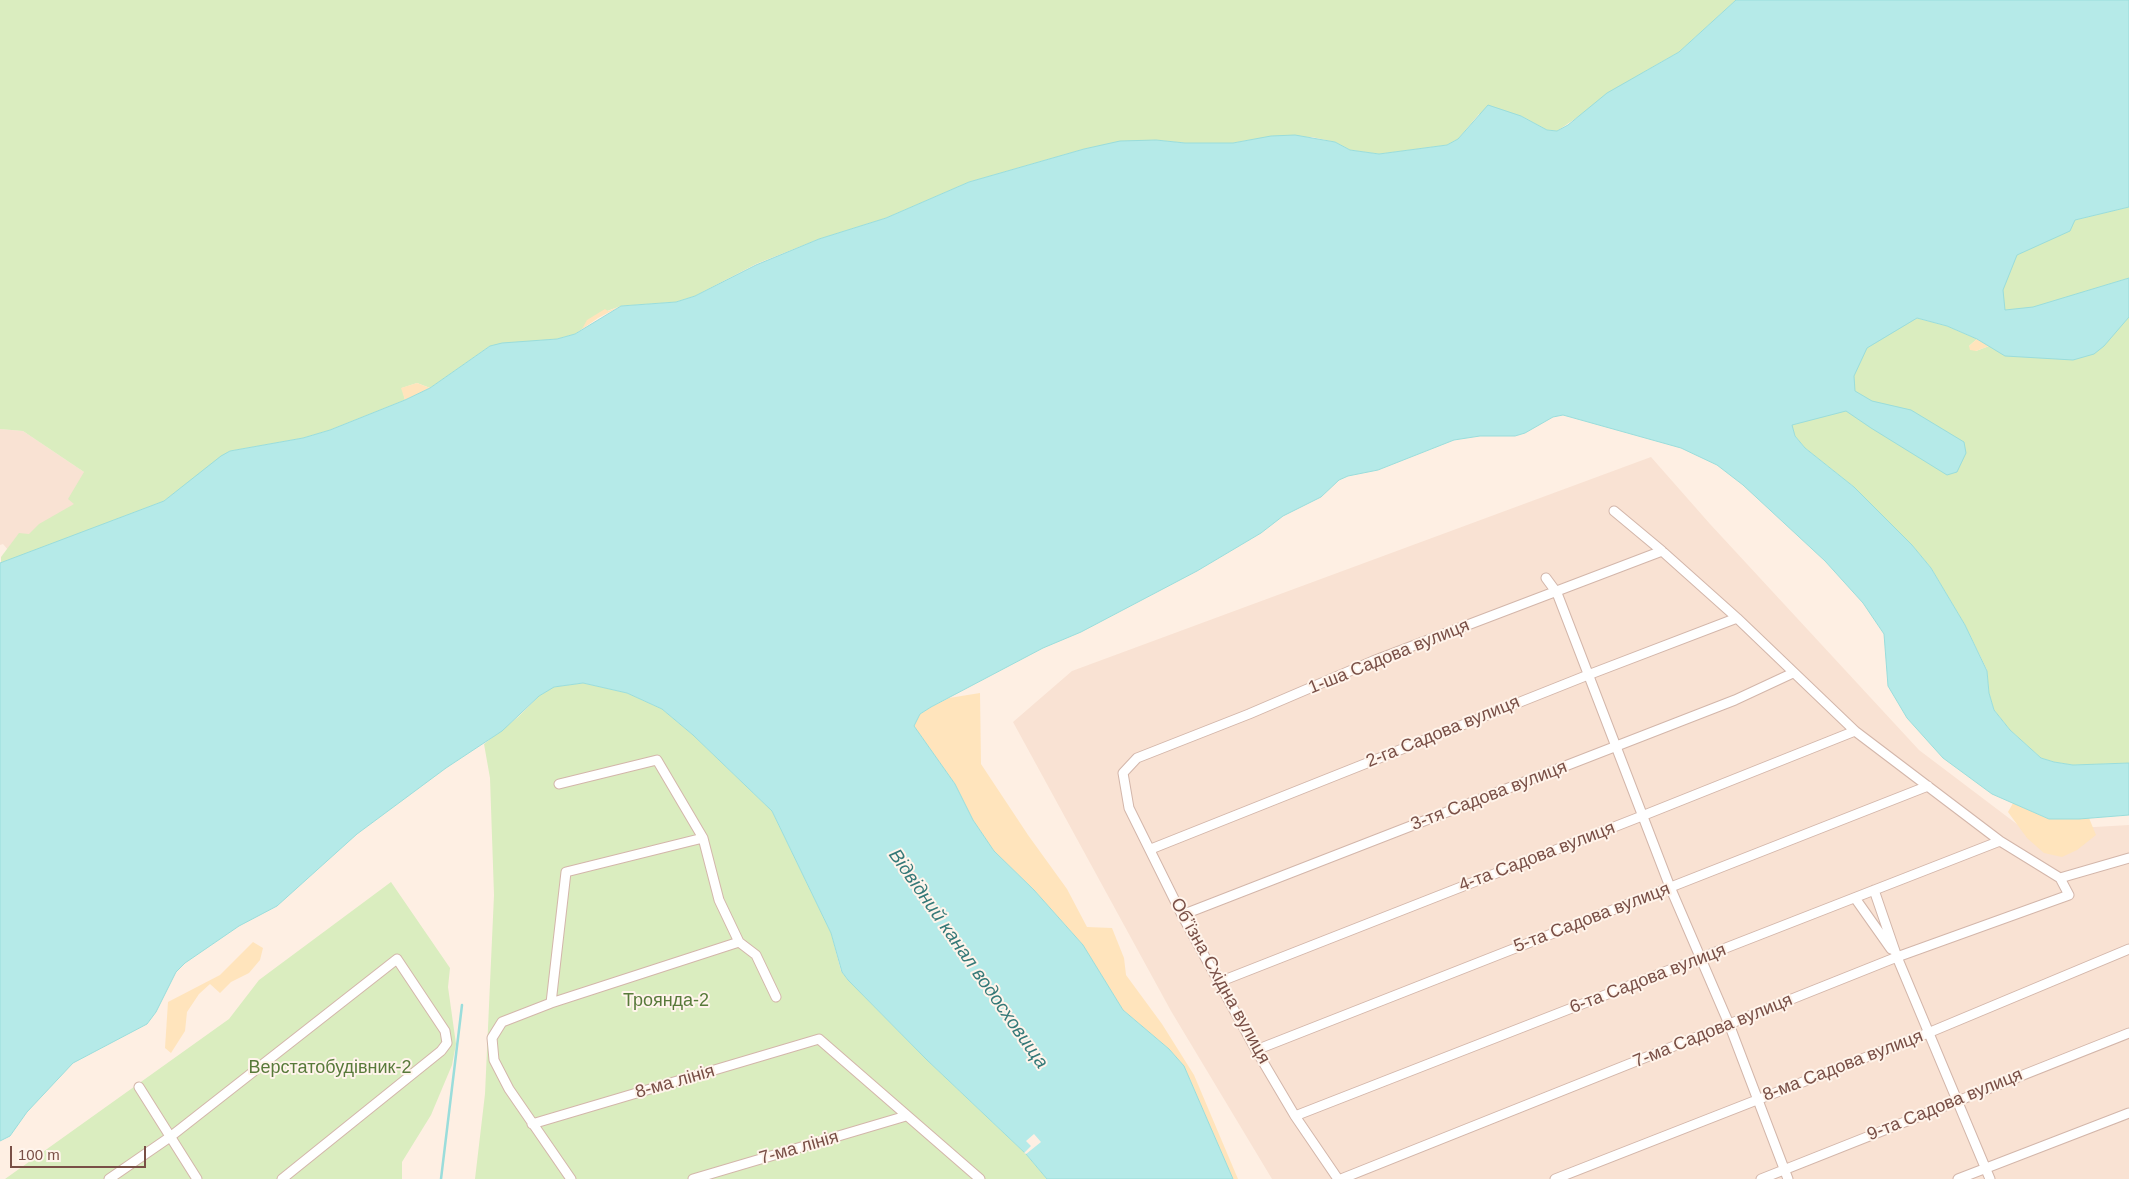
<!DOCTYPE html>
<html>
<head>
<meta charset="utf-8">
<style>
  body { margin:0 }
  #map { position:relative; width:2129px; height:1179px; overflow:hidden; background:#feefe3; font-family:Helvetica,sans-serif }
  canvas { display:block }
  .scale { position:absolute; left:10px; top:1146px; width:136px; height:22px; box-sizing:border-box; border:2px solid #794f46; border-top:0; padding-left:6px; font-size:15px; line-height:18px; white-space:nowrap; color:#794f46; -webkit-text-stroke:4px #fff4eb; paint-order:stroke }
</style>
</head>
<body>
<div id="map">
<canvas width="2129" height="1179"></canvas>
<div class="scale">100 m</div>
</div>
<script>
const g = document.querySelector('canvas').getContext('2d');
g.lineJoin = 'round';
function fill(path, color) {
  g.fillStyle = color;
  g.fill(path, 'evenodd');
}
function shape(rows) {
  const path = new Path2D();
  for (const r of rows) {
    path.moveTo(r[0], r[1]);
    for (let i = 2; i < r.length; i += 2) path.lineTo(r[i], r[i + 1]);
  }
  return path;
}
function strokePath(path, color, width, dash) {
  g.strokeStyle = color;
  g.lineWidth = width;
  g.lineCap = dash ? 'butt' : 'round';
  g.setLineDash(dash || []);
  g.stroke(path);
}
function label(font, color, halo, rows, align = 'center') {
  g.font = font + ' Helvetica,sans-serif';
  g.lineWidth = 4;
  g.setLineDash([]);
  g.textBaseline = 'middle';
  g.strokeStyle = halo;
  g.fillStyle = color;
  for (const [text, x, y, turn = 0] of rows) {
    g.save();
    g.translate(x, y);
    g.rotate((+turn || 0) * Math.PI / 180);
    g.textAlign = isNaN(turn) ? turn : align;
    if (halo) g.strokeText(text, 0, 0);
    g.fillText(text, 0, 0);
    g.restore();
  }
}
fill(shape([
  [0,429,23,431,84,472,113,522,14,557,3,544,0,545],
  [1651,457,1710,524,1919,750,2026,831,2129,825,2129,1179,1272,1179,1171,1011,1013,722,1072,671]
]), '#f9e2d3');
fill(shape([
  [0,0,1736,0,1679,52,1649,69,1557,131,1547,130,1521,116,1479,114,1458,139,1447,145,1379,154,1350,150,1335,142,1312,137,1249,140,1233,143,1185,143,1156,140,1084,149,969,182,886,218,819,239,756,264,695,296,676,302,621,306,607,311,575,334,557,339,490,346,430,388,417,383,402,388,405,400,330,430,303,438,230,451,164,501,1,563,1,557,19,533,29,534,39,524,74,504,68,499,84,472,23,431,0,429],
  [2129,207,2129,278,2058,300,2021,323,1936,270,2075,220],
  [2129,293,2129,763,2073,765,2054,762,2041,758,2010,730,1994,710,1989,693,1987,670,1965,625,1931,568,1912,545,1854,487,1805,448,1795,436,1791,425,1867,403,1814,353,1917,318,1947,326,1977,339,1969,346,1976,351,1989,346,2026,343],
  [583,683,627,693,662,709,693,735,772,811,831,933,841,971,848,980,927,1060,1026,1154,1047,1179,475,1179,485,1094,494,895,490,778,484,744,518,717,539,696,553,687],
  [391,882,450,968,448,987,456,1044,452,1065,431,1115,402,1162,402,1179,5,1179,229,1019,259,980]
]), '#daedbf');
fill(shape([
  [621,306,598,318,582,329,587,320,605,309,608,311],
  [1977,339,1989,346,1976,351,1970,350,1969,346],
  [417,383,430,388,405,400,401,388],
  [980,693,981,764,1028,835,1067,889,1087,927,1112,928,1124,958,1126,975,1162,1024,1194,1075,1238,1179,1233,1179,1184,1066,1169,1049,1123,1010,1083,945,1034,890,994,851,973,820,955,784,914,726,920,714,931,707,949,698],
  [2013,803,2049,819,2089,818,2096,835,2077,850,2062,857,2044,853,2027,838,2008,812],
  [253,942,263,948,260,960,249,973,231,982,220,993,210,984,199,994,187,1012,185,1031,171,1053,165,1048,168,1002,220,975]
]), '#ffe4bc');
const water = shape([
  [1736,0,2129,0,2129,207,2075,220,2070,231,2017,255,2003,290,2005,310,2033,307,2129,278,2129,317,2104,346,2094,354,2073,360,2005,356,1977,339,1947,326,1917,318,1867,348,1854,376,1855,391,1872,401,1911,410,1964,442,1966,453,1957,472,1947,475,1871,428,1846,411,1792,425,1795,436,1805,448,1854,487,1912,545,1931,568,1965,625,1987,671,1989,693,1994,710,2010,730,2041,758,2054,762,2073,765,2129,763,2129,815,2079,819,2049,819,1992,794,1943,758,1907,718,1888,686,1884,634,1863,603,1825,561,1743,485,1717,465,1681,448,1563,415,1553,417,1525,433,1515,436,1480,436,1454,440,1378,470,1348,476,1339,480,1321,497,1283,516,1261,533,1197,571,1081,632,1043,648,931,707,920,714,914,726,955,784,973,820,994,851,1034,890,1083,945,1123,1010,1169,1049,1184,1066,1233,1179,1047,1179,1026,1154,927,1060,848,980,842,972,831,933,772,811,693,735,662,709,627,693,583,683,554,687,539,696,502,731,446,768,357,834,277,906,239,926,185,963,176,972,156,1012,147,1024,73,1063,27,1112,10,1136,0,1141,0,563,164,501,221,456,230,451,303,438,330,430,405,400,430,388,490,346,502,343,557,339,575,334,621,306,676,302,695,296,756,265,819,239,886,218,969,182,1084,149,1120,141,1156,140,1185,143,1233,143,1271,136,1295,135,1335,142,1350,150,1379,154,1447,145,1458,139,1488,105,1521,116,1547,130,1557,131,1568,125,1607,93,1679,52,1736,0]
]);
fill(water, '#b5eae8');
strokePath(water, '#9adddb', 1);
fill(shape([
  [1034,1134,1041,1142,1026,1154,1024,1153,1031,1146,1026,1141]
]), '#feefe3');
strokePath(shape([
  [441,1179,462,1005]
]), '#9adddb', 2.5);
const street = shape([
  [1614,511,1662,551,1737,618,1855,731,2000,841,2060,878,2129,858],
  [1546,578,1557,593,1670,887,1729,1024,1788,1179],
  [559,784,657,760,703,838,719,900,739,942,756,955,776,997],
  [1151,849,1588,675,1737,618],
  [1874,890,1897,957,1990,1179],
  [1855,898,1891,949],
  [1182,915,1735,700,1793,673],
  [1219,982,1642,816,1855,731],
  [551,1003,566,872,703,838],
  [1256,1050,1928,786],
  [139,1087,197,1179],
  [1295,1116,2000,841],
  [532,1124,819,1039,980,1179],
  [109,1179,170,1137,397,959,445,1031,447,1043,441,1051,282,1179],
  [571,1179,509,1089,494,1060,492,1038,502,1022,551,1003,739,942],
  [693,1179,906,1116],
  [1338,1179,1295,1116,1256,1050,1182,915,1129,808,1123,773,1137,758,1249,714,1373,661,1662,551],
  [1341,1179,1897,957,2069,895,2060,878],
  [1555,1179,1928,1033,2129,949],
  [1761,1179,2129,1033],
  [1958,1179,2129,1113]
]);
strokePath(street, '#d3b6aa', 11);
strokePath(street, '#fff', 9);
label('18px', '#794f46', '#fff4eb', [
  ["1-ша Садова вулиця",1389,657,-22],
  ["2-га Садова вулиця",1443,732,-22],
  ["3-тя Садова вулиця",1489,796,-21],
  ["4-та Садова вулиця",1537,857,-21],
  ["5-та Садова вулиця",1592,918,-21],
  ["6-та Садова вулиця",1648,979,-21],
  ["Обʼїзна Східна вулиця",1220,981,61],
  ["7-ма Садова вулиця",1713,1031,-22],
  ["8-ма Садова вулиця",1843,1066,-21],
  ["8-ма лінія",675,1082,-16],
  ["9-та Садова вулиця",1945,1105,-22],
  ["7-ма лінія",799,1148,-16]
]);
label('18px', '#587a3a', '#fff4eb', [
  ["Троянда-2",666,1001],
  ["Верстатобудівник-2",330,1068]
]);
label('italic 19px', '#357978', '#fff4eb', [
  ["Відвідний канал водосховища",968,959,55]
]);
</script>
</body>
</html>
